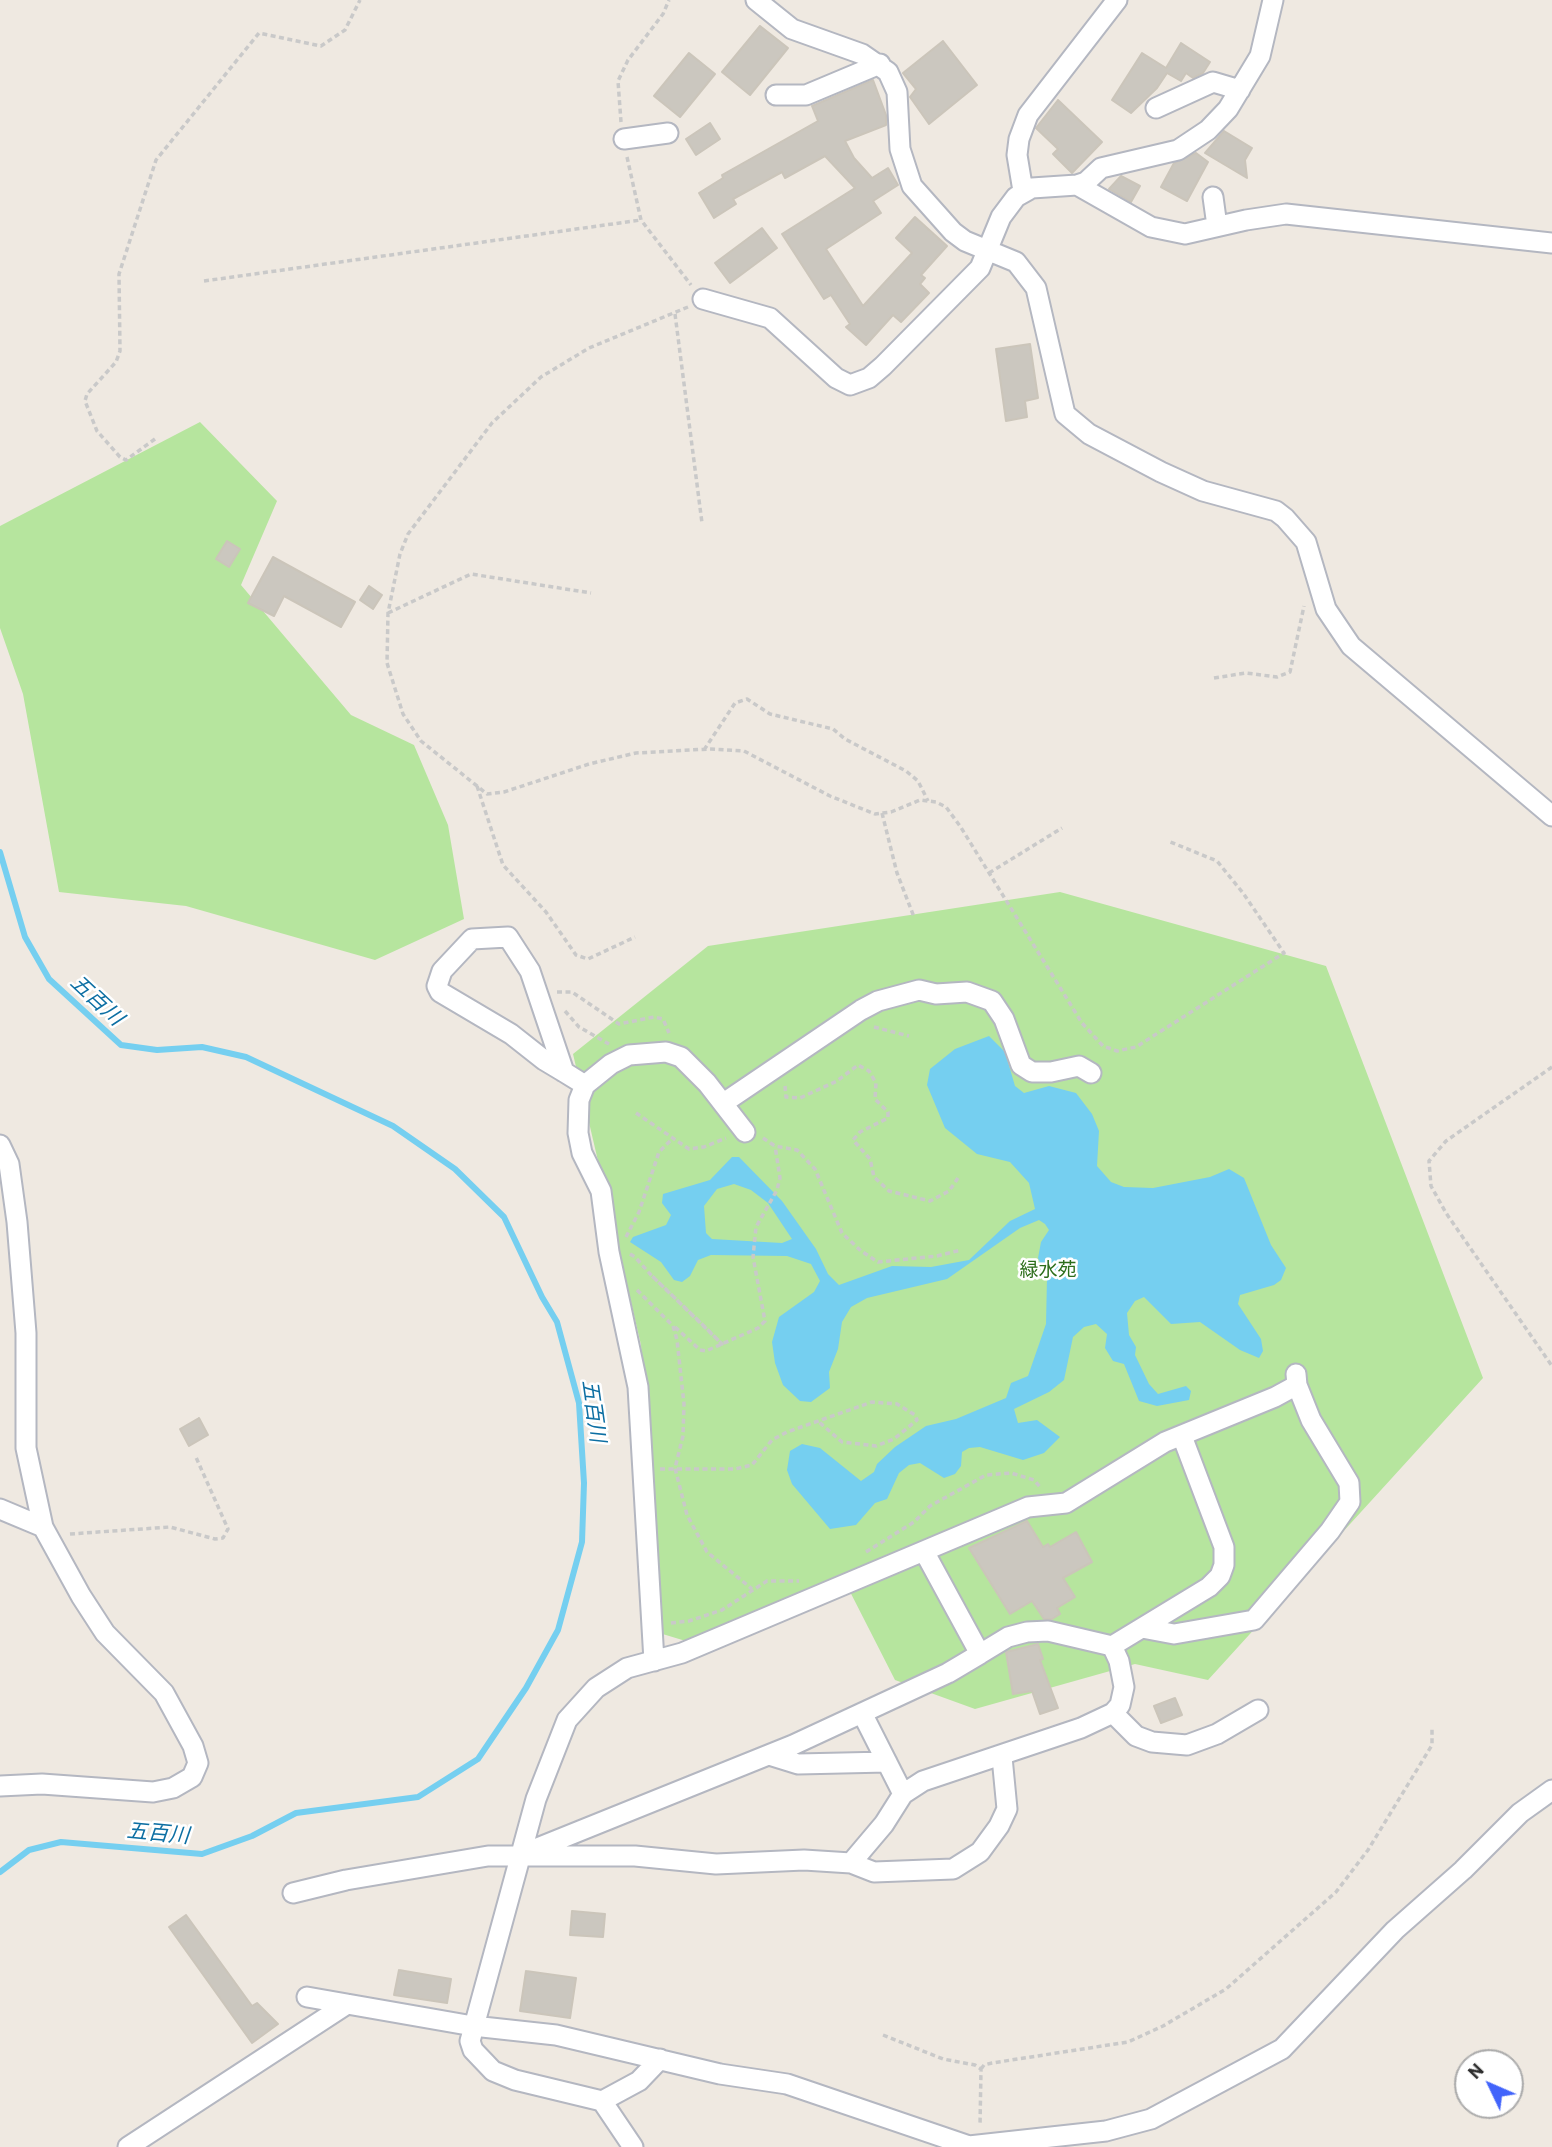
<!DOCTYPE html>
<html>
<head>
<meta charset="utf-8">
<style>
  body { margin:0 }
  #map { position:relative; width:1552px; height:2147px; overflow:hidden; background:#efe9e1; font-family:Barlow,sans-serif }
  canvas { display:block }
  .north { position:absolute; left:1454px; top:2049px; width:70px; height:70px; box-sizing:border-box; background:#fff; border:2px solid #ababab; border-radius:50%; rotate:314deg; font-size:19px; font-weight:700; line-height:28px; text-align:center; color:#2e2e2e }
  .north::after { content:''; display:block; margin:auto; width:24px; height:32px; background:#4264fb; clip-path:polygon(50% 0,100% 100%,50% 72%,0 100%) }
</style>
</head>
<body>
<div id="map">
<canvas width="1552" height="2147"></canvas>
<div class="north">N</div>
</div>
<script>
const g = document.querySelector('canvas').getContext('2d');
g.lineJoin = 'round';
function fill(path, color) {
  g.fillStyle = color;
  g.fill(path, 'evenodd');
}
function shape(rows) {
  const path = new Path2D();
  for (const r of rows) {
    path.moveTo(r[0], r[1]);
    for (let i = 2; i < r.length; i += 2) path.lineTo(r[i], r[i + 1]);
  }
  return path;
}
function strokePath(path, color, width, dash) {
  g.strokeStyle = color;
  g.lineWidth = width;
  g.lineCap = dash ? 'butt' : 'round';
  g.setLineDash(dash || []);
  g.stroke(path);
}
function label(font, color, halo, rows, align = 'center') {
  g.font = font + ' Barlow,"Noto Sans JP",sans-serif';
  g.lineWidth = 5;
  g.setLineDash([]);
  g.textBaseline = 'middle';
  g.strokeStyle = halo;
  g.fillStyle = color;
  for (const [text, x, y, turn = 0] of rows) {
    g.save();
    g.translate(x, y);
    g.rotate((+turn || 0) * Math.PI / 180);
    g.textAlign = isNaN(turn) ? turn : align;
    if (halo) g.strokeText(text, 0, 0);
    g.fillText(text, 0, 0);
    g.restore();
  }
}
fill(shape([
  [200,422,277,501,241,585,351,715,414,745,448,825,464,919,375,960,186,906,59,892,23,694,0,628,0,526],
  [1060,892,1326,966,1483,1378,1208,1680,1135,1664,975,1709,895,1680,841,1574,689,1642,656,1632,641,1345,573,1054,708,946]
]), '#b6e59e');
fill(shape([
  [989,1036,1005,1052,1015,1086,1024,1093,1049,1086,1076,1093,1092,1114,1099,1131,1097,1166,1111,1182,1124,1187,1153,1188,1210,1177,1229,1169,1244,1178,1271,1245,1286,1268,1281,1280,1274,1285,1240,1295,1238,1304,1261,1339,1263,1351,1259,1358,1240,1350,1200,1322,1171,1324,1144,1297,1135,1301,1127,1313,1129,1335,1136,1347,1135,1355,1149,1384,1158,1394,1186,1386,1191,1391,1189,1400,1157,1406,1139,1401,1124,1364,1113,1361,1105,1348,1107,1334,1096,1324,1084,1327,1073,1337,1064,1380,1049,1392,1014,1409,1018,1423,1037,1420,1060,1437,1044,1453,1023,1460,980,1447,969,1448,962,1452,961,1466,955,1474,944,1478,920,1463,909,1465,899,1473,887,1499,875,1503,856,1525,830,1529,792,1484,787,1470,790,1451,802,1444,820,1448,861,1481,874,1472,877,1464,895,1447,926,1426,956,1419,1006,1398,1011,1383,1028,1376,1046,1324,1047,1278,1038,1258,1041,1242,1049,1230,1045,1224,1039,1220,1020,1228,947,1279,867,1298,851,1307,842,1322,838,1349,829,1372,830,1388,811,1402,800,1401,783,1385,775,1363,772,1342,779,1317,814,1292,820,1281,811,1264,787,1256,711,1255,698,1260,690,1276,682,1282,674,1280,661,1262,630,1242,633,1237,666,1225,671,1215,662,1203,663,1194,710,1180,732,1157,739,1157,782,1201,816,1249,828,1274,839,1285,892,1266,931,1267,969,1260,1010,1221,1035,1209,1029,1183,1010,1162,977,1154,945,1128,927,1085,930,1069,955,1049],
  [734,1184,751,1190,768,1203,792,1239,782,1243,712,1239,706,1233,704,1206,717,1189]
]), '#75cff0');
strokePath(shape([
  [0,852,25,937,49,979,121,1045,157,1050,202,1047,246,1057,393,1126,455,1169,504,1217,542,1297,557,1322,579,1403,584,1483,582,1542,558,1630,526,1688,478,1759,418,1797,296,1813,252,1836,202,1854,61,1842,29,1850,0,1872]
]), '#75cff0', 6);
const building = shape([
  [760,26,788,48,750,95,722,72,760,26],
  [943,41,977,85,929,124,910,97,916,89,903,73,943,41],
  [1181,43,1210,62,1203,73,1193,78,1186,73,1181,81,1167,73,1157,88,1131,113,1112,100,1142,53,1166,68,1181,43],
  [689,53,715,74,680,117,654,96,689,53],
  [873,80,886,115,886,125,845,141,854,158,872,178,888,168,898,185,873,201,881,213,826,249,863,306,912,253,896,238,915,217,947,246,921,275,925,278,920,284,929,293,901,322,893,315,866,345,846,327,850,324,831,295,824,299,782,234,855,188,825,156,785,178,782,172,733,199,736,204,714,218,699,193,723,178,722,175,818,121,812,106,873,80],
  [1058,100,1102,142,1072,173,1053,154,1058,149,1036,128,1058,100],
  [710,123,720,139,696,155,686,139,710,123],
  [1224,131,1252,148,1245,160,1247,178,1205,153,1224,131],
  [1196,153,1208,162,1187,201,1161,187,1174,163,1196,153],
  [1121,176,1140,186,1131,202,1109,189,1121,176],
  [762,228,777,248,730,283,715,263,762,228],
  [1030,344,1038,398,1025,401,1027,417,1006,421,996,349,1030,344],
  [227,541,240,549,229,567,216,559,227,541],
  [273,557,355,602,341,627,284,596,274,616,248,603,273,557],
  [369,586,382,595,373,609,360,600,369,586],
  [199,1418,208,1435,189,1446,180,1429,199,1418],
  [1027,1521,1043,1547,1048,1544,1050,1547,1076,1532,1092,1562,1063,1578,1075,1597,1057,1608,1060,1614,1052,1619,1044,1619,1032,1601,1010,1614,969,1548,1027,1521],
  [1038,1644,1043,1659,1040,1660,1058,1708,1040,1714,1032,1691,1013,1694,1006,1652,1038,1644],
  [1175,1698,1182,1715,1161,1723,1154,1706,1175,1698],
  [572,1911,605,1914,603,1937,570,1935,572,1911],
  [186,1915,252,2006,257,2003,278,2024,252,2043,169,1927,186,1915],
  [399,1970,451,1979,447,2003,394,1995,399,1970],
  [526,1971,576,1978,570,2018,520,2011,526,1971]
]);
fill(building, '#cbc7bf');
strokePath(building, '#cbc5ba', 2);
const minor = shape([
  [756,0,792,29,862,54,888,72,897,92,900,149,912,186,953,232,965,241,1016,262,1036,288,1065,414,1089,434,1161,472,1203,491,1276,511,1285,518,1306,542,1326,609,1351,646,1552,816],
  [776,95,806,95,880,64],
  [1156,108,1213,82,1240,90],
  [624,139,668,133],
  [1077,185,1086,182,1101,168,1178,150,1208,130,1228,109,1260,56,1273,0],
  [1023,191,1017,155,1019,139,1028,115,1117,0],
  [1213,197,1217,226],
  [703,299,770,318,836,378,850,385,869,378,883,366,980,268,1001,217,1016,197,1032,188,1077,185,1151,227,1185,234,1246,220,1286,214,1552,243],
  [564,1072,530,971,508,937,472,939,442,971,437,986,440,992,511,1034,544,1060,564,1072,585,1085],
  [725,1102,861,1010,878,1001,919,990,936,994,967,992,992,1001,1004,1019,1021,1065,1032,1072,1051,1072,1079,1066,1091,1073],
  [0,1145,9,1164,17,1222,26,1333,26,1448,43,1527,81,1596,105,1633,164,1693,193,1746,198,1763,192,1777,173,1788,153,1792,42,1784,0,1786],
  [0,1509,43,1527],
  [1142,1628,1174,1634,1254,1620,1330,1531,1350,1502,1349,1483,1311,1420,1297,1385,1296,1374],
  [1112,1646,1209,1587,1220,1576,1224,1565,1224,1547,1182,1436],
  [654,1661,638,1387,609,1252,601,1191,582,1153,578,1133,579,1100,585,1085,611,1064,629,1055,666,1052,681,1057,707,1083,745,1132],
  [862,1713,903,1794],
  [1113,1713,1136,1736,1152,1742,1187,1745,1217,1734,1258,1710],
  [769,1755,798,1764,887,1762],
  [530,1851,793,1745,948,1673,980,1654,925,1553],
  [851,1863,884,1824,903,1794,923,1781,1081,1728,1113,1713,1120,1705,1124,1687,1119,1661,1112,1646,1048,1631,1027,1632,1008,1637,980,1654],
  [293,1893,346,1880,488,1856,635,1856,716,1864,804,1860,851,1863,874,1872,953,1869,980,1852,999,1826,1007,1809,1002,1757],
  [307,1997,347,2004],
  [602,2101,639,2081,660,2059],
  [128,2147,347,2004,473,2026,556,2035,720,2074,787,2084,969,2146,1106,2131,1151,2119,1282,2049,1395,1930,1463,1870,1520,1813,1552,1790],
  [633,2147,602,2101,515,2080,493,2071,473,2050,470,2041,536,1799,567,1720,596,1688,627,1668,682,1653,1028,1507,1066,1503,1165,1442,1275,1397,1297,1385]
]);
strokePath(minor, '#b4b7c1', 23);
strokePath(shape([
  [621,122,618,81,628,60,663,14,669,0],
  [627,157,641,220,691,285],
  [204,281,641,220],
  [688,307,589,348,541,377,492,423,408,534,400,554,388,613,387,663,403,714,421,741,487,794,504,792,589,764,636,753,709,749,744,751,830,796,875,814,891,812,920,800,936,802,946,807,960,826,1082,1023,1103,1046,1117,1051,1136,1047,1284,953,1243,893,1217,861,1168,841],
  [675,314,702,523],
  [155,439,126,460,120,457,97,431,85,401,87,394,116,362,120,351,119,274,156,160,259,33,321,46,345,30,360,0],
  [388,613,471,574,591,593],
  [1214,678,1246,673,1277,677,1290,672,1304,606],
  [704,750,735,703,747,699,770,714,833,729,845,739,906,771,918,781,928,801],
  [477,786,503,865,546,912,576,955,588,959,635,937],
  [882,813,897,873,914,917],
  [989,873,1062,828],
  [557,992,572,992,619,1024,654,1017,663,1019,669,1033],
  [565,1011,579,1027,609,1044],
  [874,1027,909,1036],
  [1552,1067,1446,1141,1429,1161,1431,1186,1446,1213,1552,1366],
  [785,1086,786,1097,800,1098,837,1081,858,1065,869,1071,876,1083,875,1099,888,1112,888,1118,860,1132,853,1140,870,1159,874,1177,889,1191,930,1201,949,1191,958,1178],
  [636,1113,689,1149,704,1147,726,1138],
  [763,1138,775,1146,797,1150,815,1169,842,1233,861,1251,878,1262,937,1256,961,1250],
  [626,1237,639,1212,659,1152,673,1138],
  [630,1254,635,1257,651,1275,722,1344,705,1327,651,1275],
  [637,1290,673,1326,677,1340,684,1404,683,1436,675,1468,687,1515,707,1552,752,1589],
  [675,1327,700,1350,706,1351,758,1328,765,1321,753,1257,756,1227,777,1190,780,1178,775,1146],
  [660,1469,735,1469,752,1465,772,1440,787,1432,872,1402,897,1404,915,1415,917,1420,894,1439,876,1446,842,1442,819,1422],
  [70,1534,170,1527,215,1539,223,1538,228,1529,195,1455],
  [866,1552,914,1522,930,1506,986,1475,1011,1473,1034,1480,1040,1487],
  [671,1623,689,1621,722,1610,767,1581,799,1581],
  [883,2035,943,2059,975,2065,981,2069,980,2126],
  [981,2069,984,2065,992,2063,1128,2042,1163,2026,1226,1989,1336,1892,1368,1850,1432,1745,1432,1729]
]), '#c9c9c9', 3.5, [5, 3.5]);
strokePath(minor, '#fff', 19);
label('19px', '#2c6e1b', '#fff', [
  ["緑水苑",1048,1270]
]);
label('italic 21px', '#0d6fa3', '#fff', [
  ["五百川",97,1000,43],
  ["五百川",594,1411,82],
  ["五百川",158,1833,5]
]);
</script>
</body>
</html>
